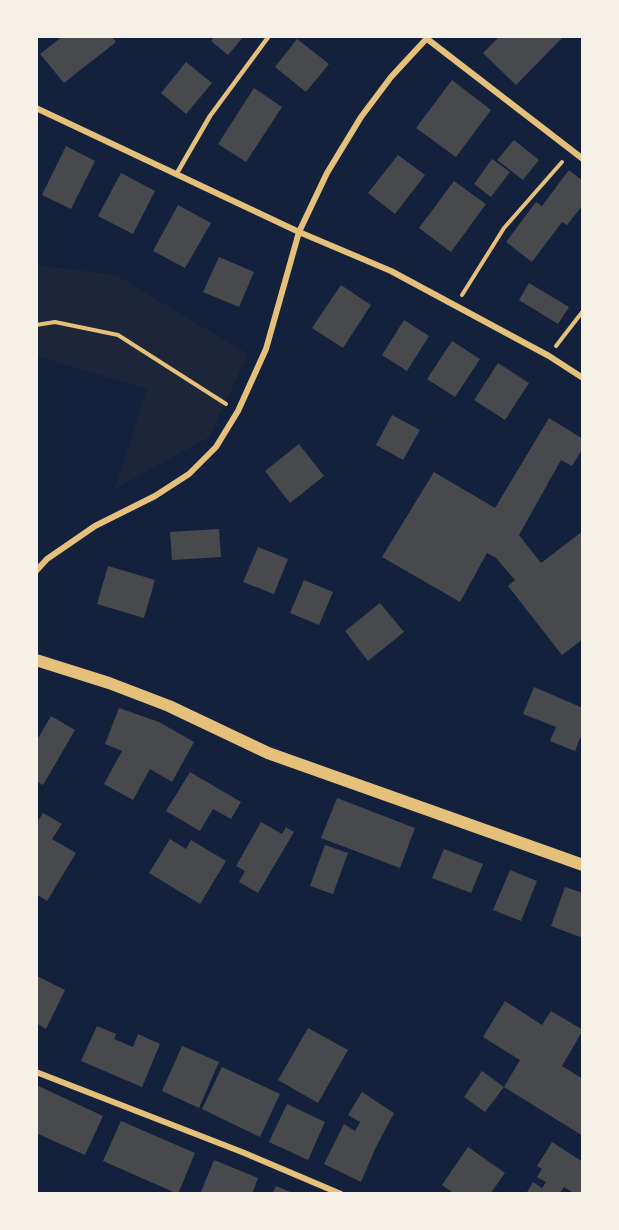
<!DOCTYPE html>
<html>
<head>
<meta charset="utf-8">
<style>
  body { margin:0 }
  #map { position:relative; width:619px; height:1230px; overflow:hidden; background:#14213d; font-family:Quicksand,sans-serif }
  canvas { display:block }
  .frame { position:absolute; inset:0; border:38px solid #f6f1e7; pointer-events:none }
</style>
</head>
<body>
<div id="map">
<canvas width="619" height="1230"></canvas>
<div class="frame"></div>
</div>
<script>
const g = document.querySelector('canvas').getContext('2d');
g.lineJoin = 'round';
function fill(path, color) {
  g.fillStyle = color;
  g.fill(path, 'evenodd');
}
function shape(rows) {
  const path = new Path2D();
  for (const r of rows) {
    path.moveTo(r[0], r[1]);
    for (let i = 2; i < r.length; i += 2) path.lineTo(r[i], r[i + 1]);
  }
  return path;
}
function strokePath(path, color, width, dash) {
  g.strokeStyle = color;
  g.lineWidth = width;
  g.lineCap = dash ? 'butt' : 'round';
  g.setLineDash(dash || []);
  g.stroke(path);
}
fill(shape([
  [36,265,116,275,248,354,209,437,115,489,147,389,36,356]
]), '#1d2539');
fill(shape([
  [63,36,111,36,116,42,64,83,40,54],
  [215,36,244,36,228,55,211,41],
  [500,36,564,36,516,85,483,53],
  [297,39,329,64,306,92,275,67],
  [186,62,212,83,186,114,161,93],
  [452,80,491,110,456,157,416,128],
  [254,88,282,107,246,162,218,144],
  [514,140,539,160,523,180,497,160],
  [66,146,95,161,71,209,42,195],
  [398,155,425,175,395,214,368,193],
  [492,159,510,172,491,197,474,184],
  [569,170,583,181,583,205,567,225,562,222,532,262,506,242,536,202,542,206],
  [121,173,155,191,133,234,98,216],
  [454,181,486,204,451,252,419,228],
  [178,205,211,223,185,268,153,251],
  [219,257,254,272,239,307,203,292],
  [529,283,569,307,558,324,519,300],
  [341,285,371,305,343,348,312,328],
  [404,320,429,336,407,371,382,355],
  [452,341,480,359,455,397,427,379],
  [498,363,529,383,505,420,474,400],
  [392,415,420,430,403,460,376,445],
  [549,418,583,439,583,448,572,466,561,460,519,535,541,563,583,531,583,639,562,655,508,586,515,580,496,558,487,553,460,602,382,557,434,472,495,508],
  [299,444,324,476,290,503,265,471],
  [219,529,221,557,172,560,170,532],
  [258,547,288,559,274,594,243,582],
  [108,566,155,580,144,618,97,604],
  [304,580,333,592,319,625,290,613],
  [380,603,404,632,368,661,345,631],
  [534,687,583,708,583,731,575,751,550,741,556,727,523,714],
  [119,708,159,722,194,742,172,782,150,769,133,800,104,784,122,751,105,744],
  [51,716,75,730,43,785,36,781,36,742],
  [190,772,241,802,231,819,213,809,200,831,166,811],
  [337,798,415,828,400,868,321,838],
  [43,813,62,824,52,839,76,853,47,901,36,894,36,824],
  [261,822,282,834,286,827,294,832,258,893,239,882,245,871,236,866],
  [170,839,186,849,191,840,226,861,200,904,149,873],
  [325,845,348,853,333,894,310,886],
  [444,849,483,864,471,893,432,878],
  [510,870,537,881,521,921,493,910],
  [565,887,583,893,583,938,551,926],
  [37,976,65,990,46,1029,36,1023],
  [505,1001,542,1025,551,1011,583,1030,562,1066,583,1079,583,1136,504,1087,485,1112,464,1097,482,1071,504,1087,520,1060,483,1037],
  [97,1026,116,1034,114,1039,133,1047,138,1034,160,1044,142,1087,81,1061],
  [308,1028,348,1050,318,1103,278,1080],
  [182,1046,219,1062,199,1108,162,1091],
  [222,1067,280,1094,260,1137,202,1109],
  [36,1085,103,1116,85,1155,36,1133],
  [362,1092,394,1113,376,1147,361,1182,324,1164,344,1124,355,1131,360,1122,348,1115],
  [287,1104,325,1122,308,1160,269,1142],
  [121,1121,195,1153,178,1194,103,1161],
  [552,1142,583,1162,583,1194,571,1194,572,1192,564,1187,559,1194,526,1194,533,1182,542,1188,546,1182,537,1177,542,1169,537,1166],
  [468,1147,505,1173,490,1194,455,1194,442,1185],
  [214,1160,258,1178,252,1194,200,1194],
  [276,1186,295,1194,272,1194]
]), '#48494c');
strokePath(shape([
  [462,295,504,228,562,162],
  [36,325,55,322,118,335,226,404],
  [556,346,583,311]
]), '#e5c07b', 4);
strokePath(shape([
  [177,173,210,116,269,36]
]), '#e5c07b', 4.5);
strokePath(shape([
  [426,38,583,159],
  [36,108,299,232,391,271,549,356,583,378],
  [36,571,47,559,95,526,155,496,189,474,216,447,238,411,266,349,299,232,327,173,361,117,391,77,429,36],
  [36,1072,242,1152,341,1194]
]), '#e5c07b', 6);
strokePath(shape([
  [36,660,109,683,169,706,268,753,583,865]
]), '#e5c07b', 12);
</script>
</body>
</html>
